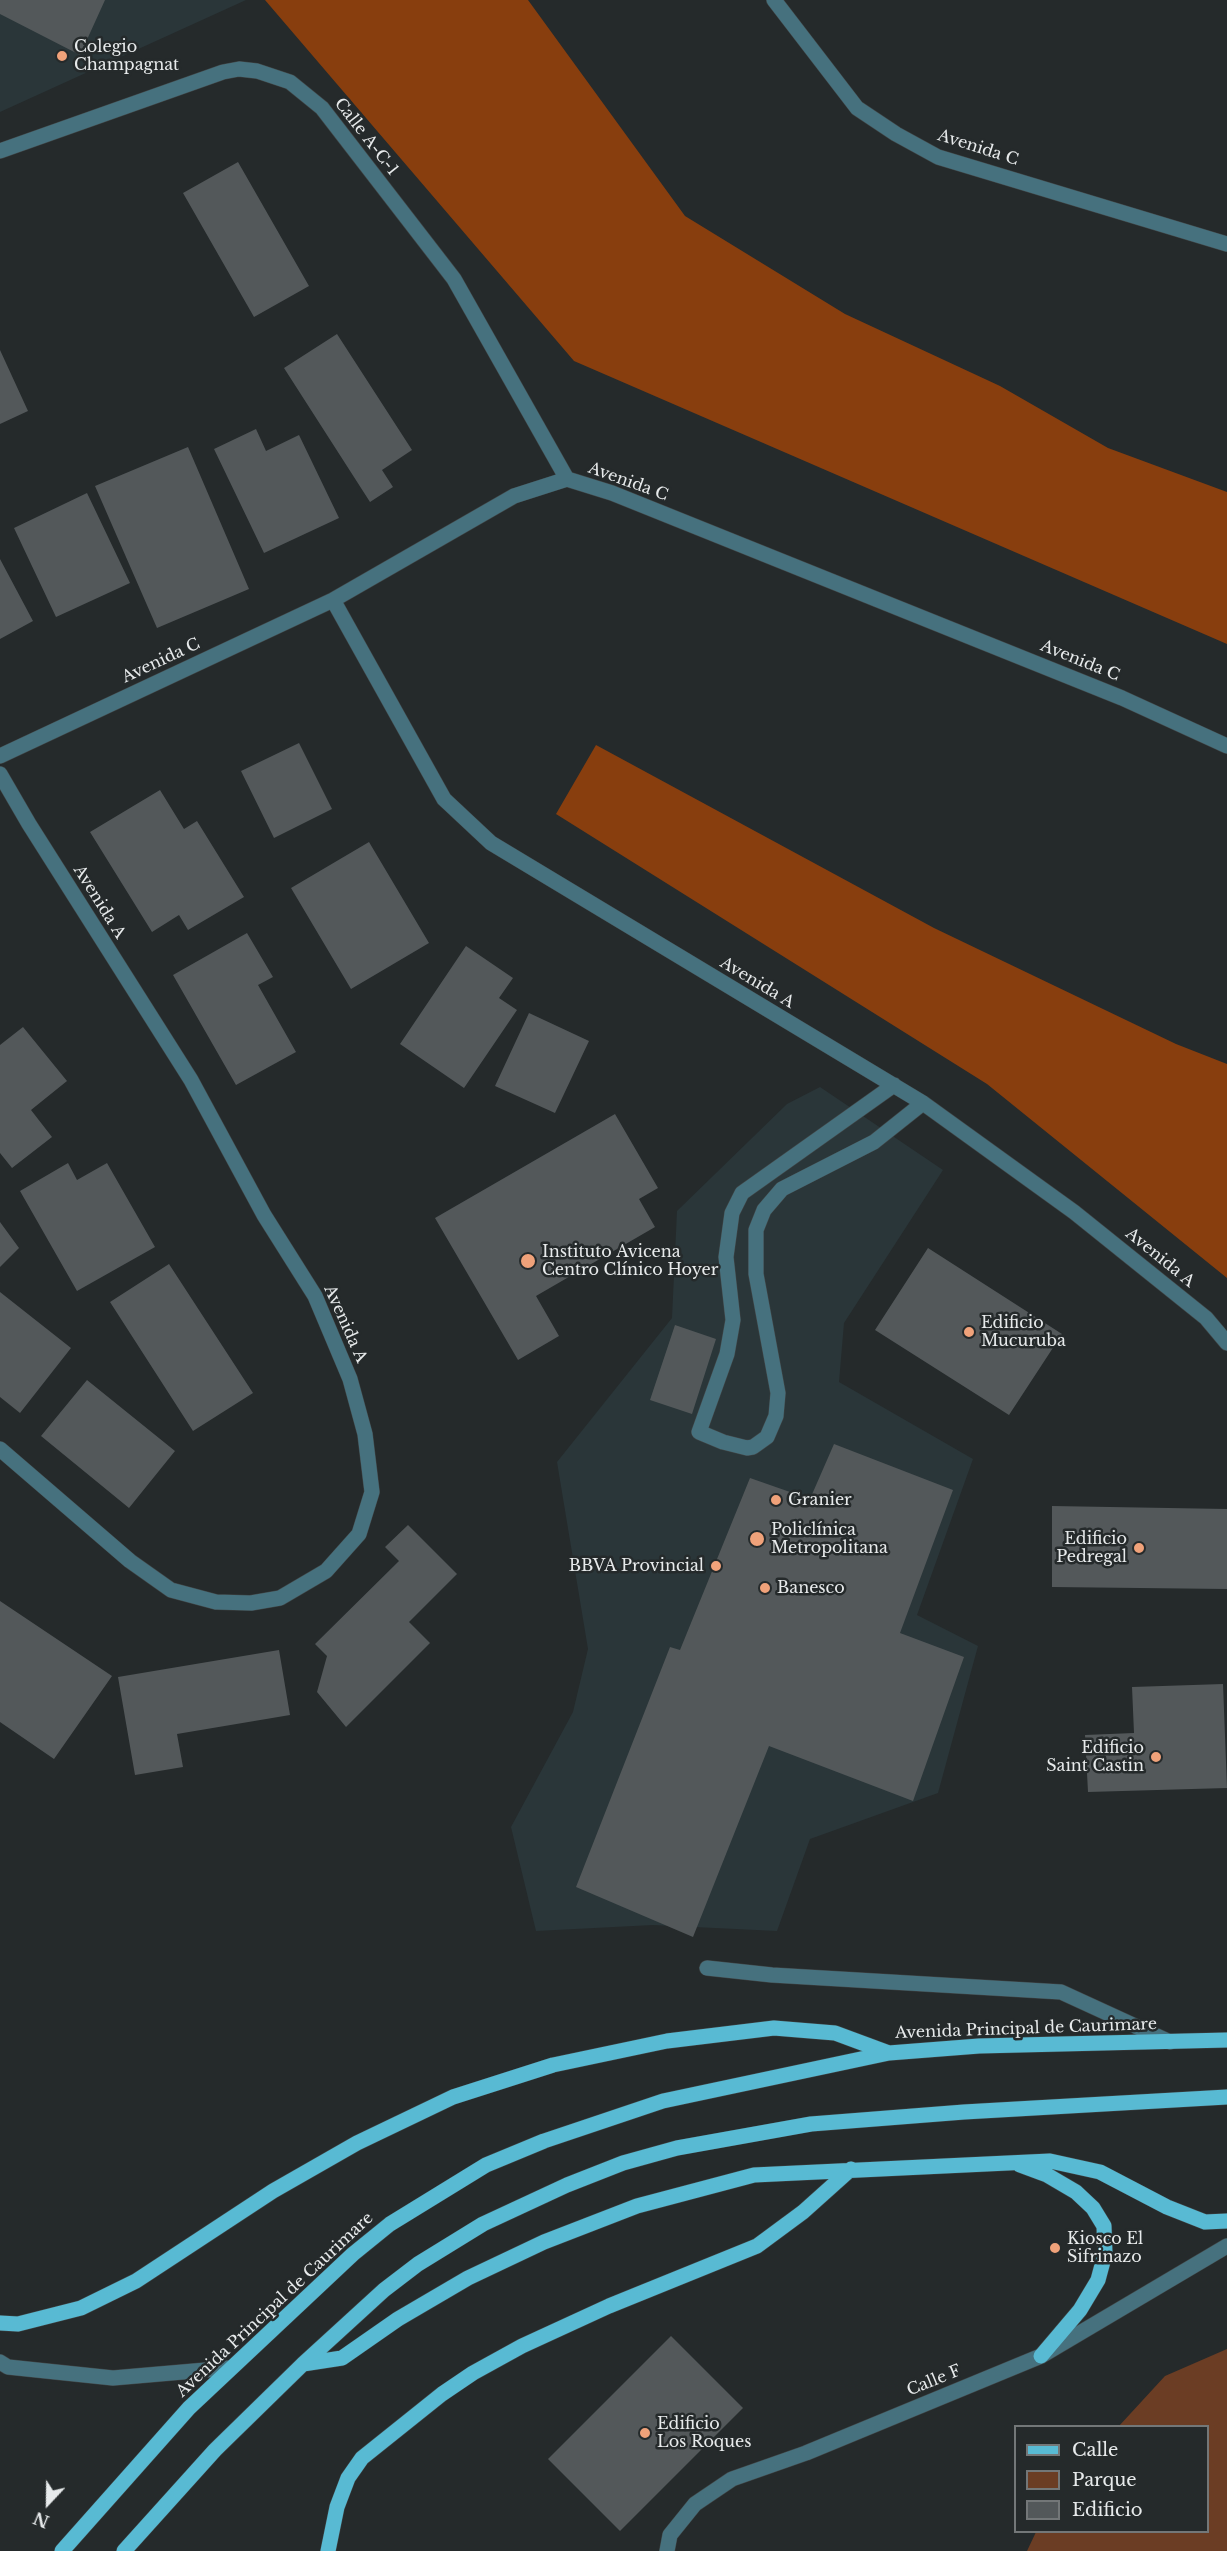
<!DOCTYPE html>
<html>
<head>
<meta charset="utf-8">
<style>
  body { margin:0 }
  #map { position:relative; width:1227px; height:2551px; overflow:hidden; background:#252a2b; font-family:"Libre Baskerville",serif }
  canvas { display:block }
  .legend { position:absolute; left:1014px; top:2425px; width:195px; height:108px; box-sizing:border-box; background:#252a2b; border:2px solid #737778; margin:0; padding:8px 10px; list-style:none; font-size:18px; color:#e7eaeb }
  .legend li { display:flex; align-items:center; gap:12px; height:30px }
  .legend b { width:30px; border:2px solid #737778 }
  .north { position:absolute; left:18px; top:2473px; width:60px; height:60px; -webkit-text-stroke:4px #252a2b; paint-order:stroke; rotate:202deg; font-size:16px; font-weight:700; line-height:24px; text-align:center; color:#e7eaeb }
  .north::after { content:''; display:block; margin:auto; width:21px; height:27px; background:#e7eaeb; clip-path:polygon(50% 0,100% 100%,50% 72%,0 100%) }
</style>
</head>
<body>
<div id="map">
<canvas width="1227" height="2551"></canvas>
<ul class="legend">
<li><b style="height:8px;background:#58bad3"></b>Calle</li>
<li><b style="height:16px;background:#6b3d24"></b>Parque</li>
<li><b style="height:16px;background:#53585a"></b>Edificio</li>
</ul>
<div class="north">N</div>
</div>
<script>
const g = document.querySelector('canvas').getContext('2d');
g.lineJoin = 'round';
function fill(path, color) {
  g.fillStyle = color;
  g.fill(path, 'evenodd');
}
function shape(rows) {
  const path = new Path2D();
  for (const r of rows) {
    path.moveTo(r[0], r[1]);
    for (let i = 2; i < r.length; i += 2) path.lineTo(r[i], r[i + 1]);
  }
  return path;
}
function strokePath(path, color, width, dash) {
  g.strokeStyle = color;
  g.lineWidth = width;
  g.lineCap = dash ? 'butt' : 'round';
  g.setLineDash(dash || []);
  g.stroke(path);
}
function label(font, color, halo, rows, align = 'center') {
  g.font = font + ' "Libre Baskerville",serif';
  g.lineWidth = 5;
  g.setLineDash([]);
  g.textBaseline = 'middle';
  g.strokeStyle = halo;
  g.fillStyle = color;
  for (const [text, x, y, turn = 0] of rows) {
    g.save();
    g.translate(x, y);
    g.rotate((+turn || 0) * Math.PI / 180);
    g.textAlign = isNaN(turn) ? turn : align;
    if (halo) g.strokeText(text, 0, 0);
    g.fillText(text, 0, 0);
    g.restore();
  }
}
fill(shape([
  [0,0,246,0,0,112],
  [820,1087,943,1170,844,1323,839,1382,973,1459,917,1615,978,1646,938,1793,810,1839,777,1931,653,1925,536,1931,511,1827,573,1712,588,1649,557,1462,672,1318,677,1211,787,1104]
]), '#2a3639');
fill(shape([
  [1227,2349,1227,2551,1027,2551,1036,2532,1208,2532,1208,2426,1119,2426,1165,2376]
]), '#6b3d24');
fill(shape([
  [265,0,528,0,685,216,845,314,1000,386,1108,448,1227,492,1227,644,574,361],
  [596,745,934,928,1176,1044,1227,1064,1227,1278,987,1084,556,814]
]), '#883e0e');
fill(shape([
  [0,0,105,0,80,55,0,14],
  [238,162,309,286,254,317,183,193],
  [337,334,412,450,382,470,393,487,370,502,284,368],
  [0,350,28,411,0,424],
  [256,429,266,451,299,435,339,518,264,553,214,449],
  [188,447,249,589,157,628,95,486],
  [87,493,130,583,56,617,14,528],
  [0,559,33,621,0,639],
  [299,743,332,809,274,838,241,771],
  [160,790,184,829,197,821,244,897,188,930,179,915,152,932,90,832],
  [369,842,429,943,351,989,291,888],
  [247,933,273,977,258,985,296,1052,236,1085,173,975],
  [466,946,513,978,499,998,517,1010,464,1088,400,1044],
  [529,1013,589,1041,555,1113,495,1086],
  [23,1027,67,1081,31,1110,52,1137,12,1168,0,1153,0,1045],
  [615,1114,658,1188,639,1199,655,1227,536,1296,559,1336,518,1360,435,1218],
  [68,1163,77,1180,107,1163,155,1247,77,1291,20,1191],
  [0,1222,19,1248,0,1267],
  [928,1248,1062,1334,1009,1415,875,1330],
  [169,1264,253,1393,193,1431,110,1302],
  [0,1292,71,1348,20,1413,0,1397],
  [675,1325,716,1339,692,1414,650,1400],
  [87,1380,175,1451,129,1508,41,1436],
  [834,1444,953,1490,900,1633,964,1657,913,1801,769,1746,693,1937,576,1887,670,1647,680,1650,750,1478,810,1499],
  [1052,1506,1227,1509,1227,1589,1052,1587],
  [408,1525,457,1574,409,1622,430,1643,346,1727,317,1692,327,1656,315,1644,399,1561,385,1547],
  [0,1601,112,1676,54,1759,0,1722],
  [279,1650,290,1715,177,1734,183,1767,135,1775,118,1677],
  [1223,1684,1227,1788,1088,1792,1085,1735,1134,1733,1132,1687],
  [671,2336,743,2408,620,2531,548,2459]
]), '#53585a');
const minor = shape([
  [774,0,857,108,896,134,938,157,1227,244],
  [0,151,223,72,239,69,257,71,290,82,322,108,454,279,567,479],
  [333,600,444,799,491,843,923,1103,1074,1212,1206,1318,1227,1343],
  [0,756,333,600,514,496,567,479,612,493,1122,698,1227,746],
  [0,774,29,824,191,1080,264,1215,315,1296,350,1379,365,1434,372,1492,359,1534,326,1571,280,1598,251,1603,216,1602,171,1590,130,1561,0,1449],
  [894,1085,742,1193,732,1213,726,1257,733,1320,727,1354,699,1432,723,1442,747,1448,753,1447,767,1437,776,1416,778,1393,756,1274,756,1230,764,1210,782,1189,874,1142,923,1103],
  [707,1968,772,1975,1061,1992,1170,2042],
  [0,2362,8,2367,113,2378,229,2368],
  [667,2551,670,2535,695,2504,732,2479,806,2453,1041,2356,1227,2246]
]);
const major = shape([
  [1020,2165,1047,2175,1076,2192,1093,2208,1104,2226,1105,2254,1098,2280,1080,2310,1041,2356],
  [0,2323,18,2324,81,2308,136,2281,273,2191,357,2143,453,2097,553,2065,667,2041,774,2028,835,2033,889,2053],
  [303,2364,342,2358,398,2319,468,2278,544,2242,637,2206,754,2175,1050,2161,1100,2172,1167,2207,1205,2222,1227,2221],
  [62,2551,189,2408,353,2254,390,2224,486,2165,544,2141,663,2101,889,2053,979,2046,1227,2040],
  [124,2551,215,2450,303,2364,384,2290,418,2264,483,2224,567,2185,623,2163,677,2148,811,2124,964,2112,1227,2097],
  [328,2551,337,2507,348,2478,362,2458,442,2394,473,2373,522,2346,609,2306,757,2246,803,2212,851,2169]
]);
strokePath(minor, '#404546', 16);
strokePath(major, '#404546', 16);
strokePath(minor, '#46717e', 15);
strokePath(major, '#58bad3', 15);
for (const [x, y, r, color] of [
  [62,56,6,"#f0a27a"],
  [528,1261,8,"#f0a27a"],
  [969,1332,6,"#f0a27a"],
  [776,1500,6,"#f0a27a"],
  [757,1539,8,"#f0a27a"],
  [1139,1548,6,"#f0a27a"],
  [716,1566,6,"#f0a27a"],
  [765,1588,6,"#f0a27a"],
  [1156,1757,6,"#f0a27a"],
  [1055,2248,6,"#f0a27a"],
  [645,2433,6,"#f0a27a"]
]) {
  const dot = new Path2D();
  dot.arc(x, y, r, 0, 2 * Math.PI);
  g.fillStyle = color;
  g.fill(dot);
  strokePath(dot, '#252a2b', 2);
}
label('16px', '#e7eaeb', '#252a2b', [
  ["Colegio",74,47],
  ["Champagnat",74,65],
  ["Instituto Avicena",542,1252],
  ["Centro Clínico Hoyer",542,1270],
  ["Edificio",981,1323],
  ["Mucuruba",981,1341],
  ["Granier",788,1500],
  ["Policlínica",771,1530],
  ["Metropolitana",771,1548],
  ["Edificio",1127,1539,"right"],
  ["Pedregal",1127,1557,"right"],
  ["BBVA Provincial",704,1566,"right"],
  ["Banesco",777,1588],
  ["Edificio",1144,1748,"right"],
  ["Saint Castin",1144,1766,"right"],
  ["Kiosco El",1067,2239],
  ["Sifrinazo",1067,2257],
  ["Edificio",657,2424],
  ["Los Roques",657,2442]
], 'left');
label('16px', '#e7eaeb', '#252a2b', [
  ["Calle A-C-1",366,137,52],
  ["Avenida C",978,148,18],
  ["Avenida C",628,482,20],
  ["Avenida C",161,661,-25],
  ["Avenida C",1080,661,22],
  ["Avenida A",99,902,58],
  ["Avenida A",757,983,31],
  ["Avenida A",1160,1258,39],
  ["Avenida A",345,1324,66],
  ["Avenida Principal de Caurimare",1026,2029,-2],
  ["Avenida Principal de Caurimare",275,2305,-43],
  ["Calle F",934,2381,-22]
]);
</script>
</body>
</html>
